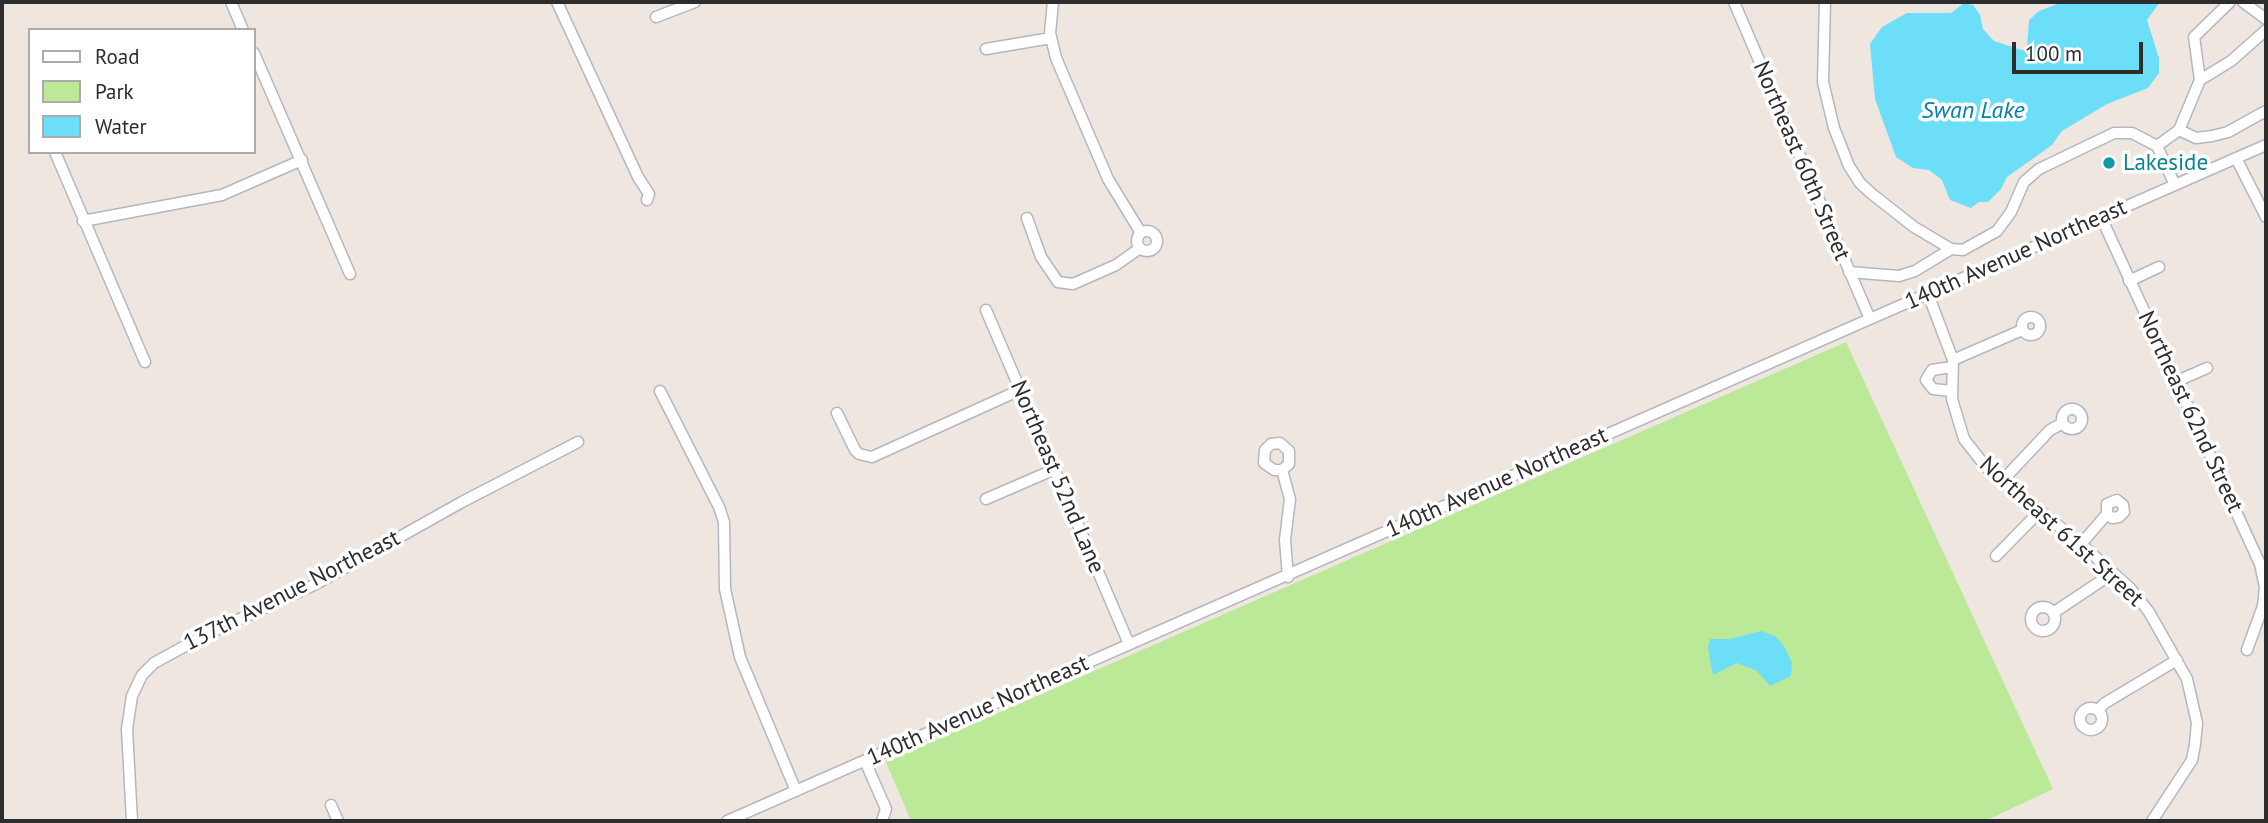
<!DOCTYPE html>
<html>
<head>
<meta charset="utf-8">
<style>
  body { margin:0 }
  #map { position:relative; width:2268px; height:823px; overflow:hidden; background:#efe7df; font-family:"PT Sans",sans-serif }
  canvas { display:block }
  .frame { position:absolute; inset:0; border:4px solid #2d2d2d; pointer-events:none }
  .legend { position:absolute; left:28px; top:28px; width:228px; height:126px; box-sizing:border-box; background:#fff; border:2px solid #ababab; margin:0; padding:9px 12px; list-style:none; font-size:21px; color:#2d2d2d }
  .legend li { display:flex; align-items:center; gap:14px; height:35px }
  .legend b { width:35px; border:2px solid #ababab }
  .scale { position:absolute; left:2012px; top:42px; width:131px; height:32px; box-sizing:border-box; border:4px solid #2d2d2d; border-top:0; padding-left:9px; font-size:21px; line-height:24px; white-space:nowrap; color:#2d2d2d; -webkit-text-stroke:5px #fff; paint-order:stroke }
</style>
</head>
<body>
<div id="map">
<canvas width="2268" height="823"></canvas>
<div class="frame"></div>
<ul class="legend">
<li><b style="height:9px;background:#fff"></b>Road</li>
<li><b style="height:19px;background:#bbe998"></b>Park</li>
<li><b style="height:19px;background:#6cdef7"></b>Water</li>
</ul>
<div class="scale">100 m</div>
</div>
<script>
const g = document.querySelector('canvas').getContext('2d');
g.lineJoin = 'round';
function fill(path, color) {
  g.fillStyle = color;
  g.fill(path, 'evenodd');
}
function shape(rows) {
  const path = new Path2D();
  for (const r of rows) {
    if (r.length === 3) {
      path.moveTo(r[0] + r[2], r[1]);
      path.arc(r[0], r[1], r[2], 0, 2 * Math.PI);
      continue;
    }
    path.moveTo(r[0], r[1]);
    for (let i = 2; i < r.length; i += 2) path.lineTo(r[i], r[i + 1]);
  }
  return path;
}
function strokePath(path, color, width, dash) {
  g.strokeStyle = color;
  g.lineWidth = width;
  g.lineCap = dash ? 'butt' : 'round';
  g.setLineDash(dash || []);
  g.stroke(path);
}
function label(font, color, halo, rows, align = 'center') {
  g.font = font + ' "PT Sans",sans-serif';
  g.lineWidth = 7;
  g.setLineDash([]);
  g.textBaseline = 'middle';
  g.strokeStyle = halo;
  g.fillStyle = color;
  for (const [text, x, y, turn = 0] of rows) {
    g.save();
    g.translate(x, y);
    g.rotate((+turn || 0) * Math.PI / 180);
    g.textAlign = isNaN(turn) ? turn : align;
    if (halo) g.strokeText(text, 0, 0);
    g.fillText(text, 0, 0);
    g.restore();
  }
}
fill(shape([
  [1846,342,2053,789,1985,821,911,821,886,762]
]), '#bbe998');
fill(shape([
  [2063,2,2160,2,2147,20,2159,58,2159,73,2148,88,2107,104,2062,131,2052,145,2007,177,2001,189,1988,202,1979,202,1971,208,1950,200,1942,180,1929,170,1913,168,1896,157,1875,99,1870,44,1882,27,1907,13,1951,13,1964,3,1973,5,1980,15,1983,29,1994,41,2022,50,2027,47,2029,20,2039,11],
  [1761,631,1775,636,1784,646,1792,663,1791,676,1770,686,1757,671,1737,663,1713,675,1708,648,1710,639,1730,639]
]), '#6cdef7');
const minor = shape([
  [231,2,243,30],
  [557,2,638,177,649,194,647,200],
  [1053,2,1050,33,1056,58,1108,179,1141,233],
  [1734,2,1870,319],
  [1825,2,1823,82,1834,128,1849,166,1860,183,1872,194,1914,227,1951,249],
  [2243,2,2266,19],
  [656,17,695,2],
  [986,49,1051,38],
  [254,53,350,274],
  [2200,80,2194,37,2230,2],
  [2179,130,2200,80,2231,61,2266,30],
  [2179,130,2196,138,2212,136,2228,132,2266,111],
  [2157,146,2175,185],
  [55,152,145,362],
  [2236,158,2266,217],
  [2101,217,2260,564,2265,587,2263,606,2247,650],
  [1027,218,1041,257,1058,282,1073,284,1116,265,1140,248],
  [83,221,222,195,302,160],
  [1147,241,10],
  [1849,272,1899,276,1915,271,1951,249,1963,250,1997,231,2011,212,2024,182,2039,169,2114,133,2132,133,2157,146,2179,130],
  [2129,281,2159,267],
  [1928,294,1953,360,1952,399,1964,439,1986,467,2081,544,2130,588,2149,612,2187,679,2197,723,2195,744,2192,760,2152,821],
  [986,310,1129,644],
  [2031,326,9],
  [1953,360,2022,330],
  [2175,382,2207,368],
  [660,391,719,507,724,522,725,589,740,657,796,791],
  [1952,391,1933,389,1926,380,1932,370,1952,367],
  [2072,419,10],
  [837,413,855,450,859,454,872,457,1020,390],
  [1282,470,1289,464,1289,451,1280,443,1271,444,1265,450,1264,463,1274,470,1282,470,1290,499,1285,540,1288,577],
  [2002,481,2050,430,2063,423],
  [986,499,1053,470],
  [2081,544,2107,514,2107,504,2117,500,2123,505,2124,512,2119,517,2112,518,2107,514],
  [1996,556,2040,511],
  [2043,619,12],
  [2053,613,2101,581,2109,570],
  [2091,719,11],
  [2098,710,2105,703,2177,660],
  [865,761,886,809,882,821],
  [331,805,338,821],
  [132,821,127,729,132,696,142,675,154,663,207,634,314,585,462,502,578,442],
  [727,821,2266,145]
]);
strokePath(minor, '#b3b7c1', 13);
strokePath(minor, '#fff', 10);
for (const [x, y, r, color] of [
  [2109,163,7,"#0f9aa8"]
]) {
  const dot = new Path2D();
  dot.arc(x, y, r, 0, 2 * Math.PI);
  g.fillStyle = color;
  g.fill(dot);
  strokePath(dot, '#fff', 2.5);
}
label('23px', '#2d2d2d', '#fff', [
  ["Northeast 60th Street",1801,161,67],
  ["140th Avenue Northeast",2016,255,-24],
  ["Northeast 62nd Street",2190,412,65],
  ["Northeast 52nd Lane",1057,477,67],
  ["140th Avenue Northeast",1497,483,-24],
  ["Northeast 61st Street",2061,532,42],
  ["137th Avenue Northeast",292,591,-27],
  ["140th Avenue Northeast",978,711,-24]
]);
label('23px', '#0d838f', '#fff', [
  ["Lakeside",2123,163]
], 'left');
label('italic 24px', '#047faa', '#fff', [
  ["Swan Lake",1973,111]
]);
</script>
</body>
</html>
